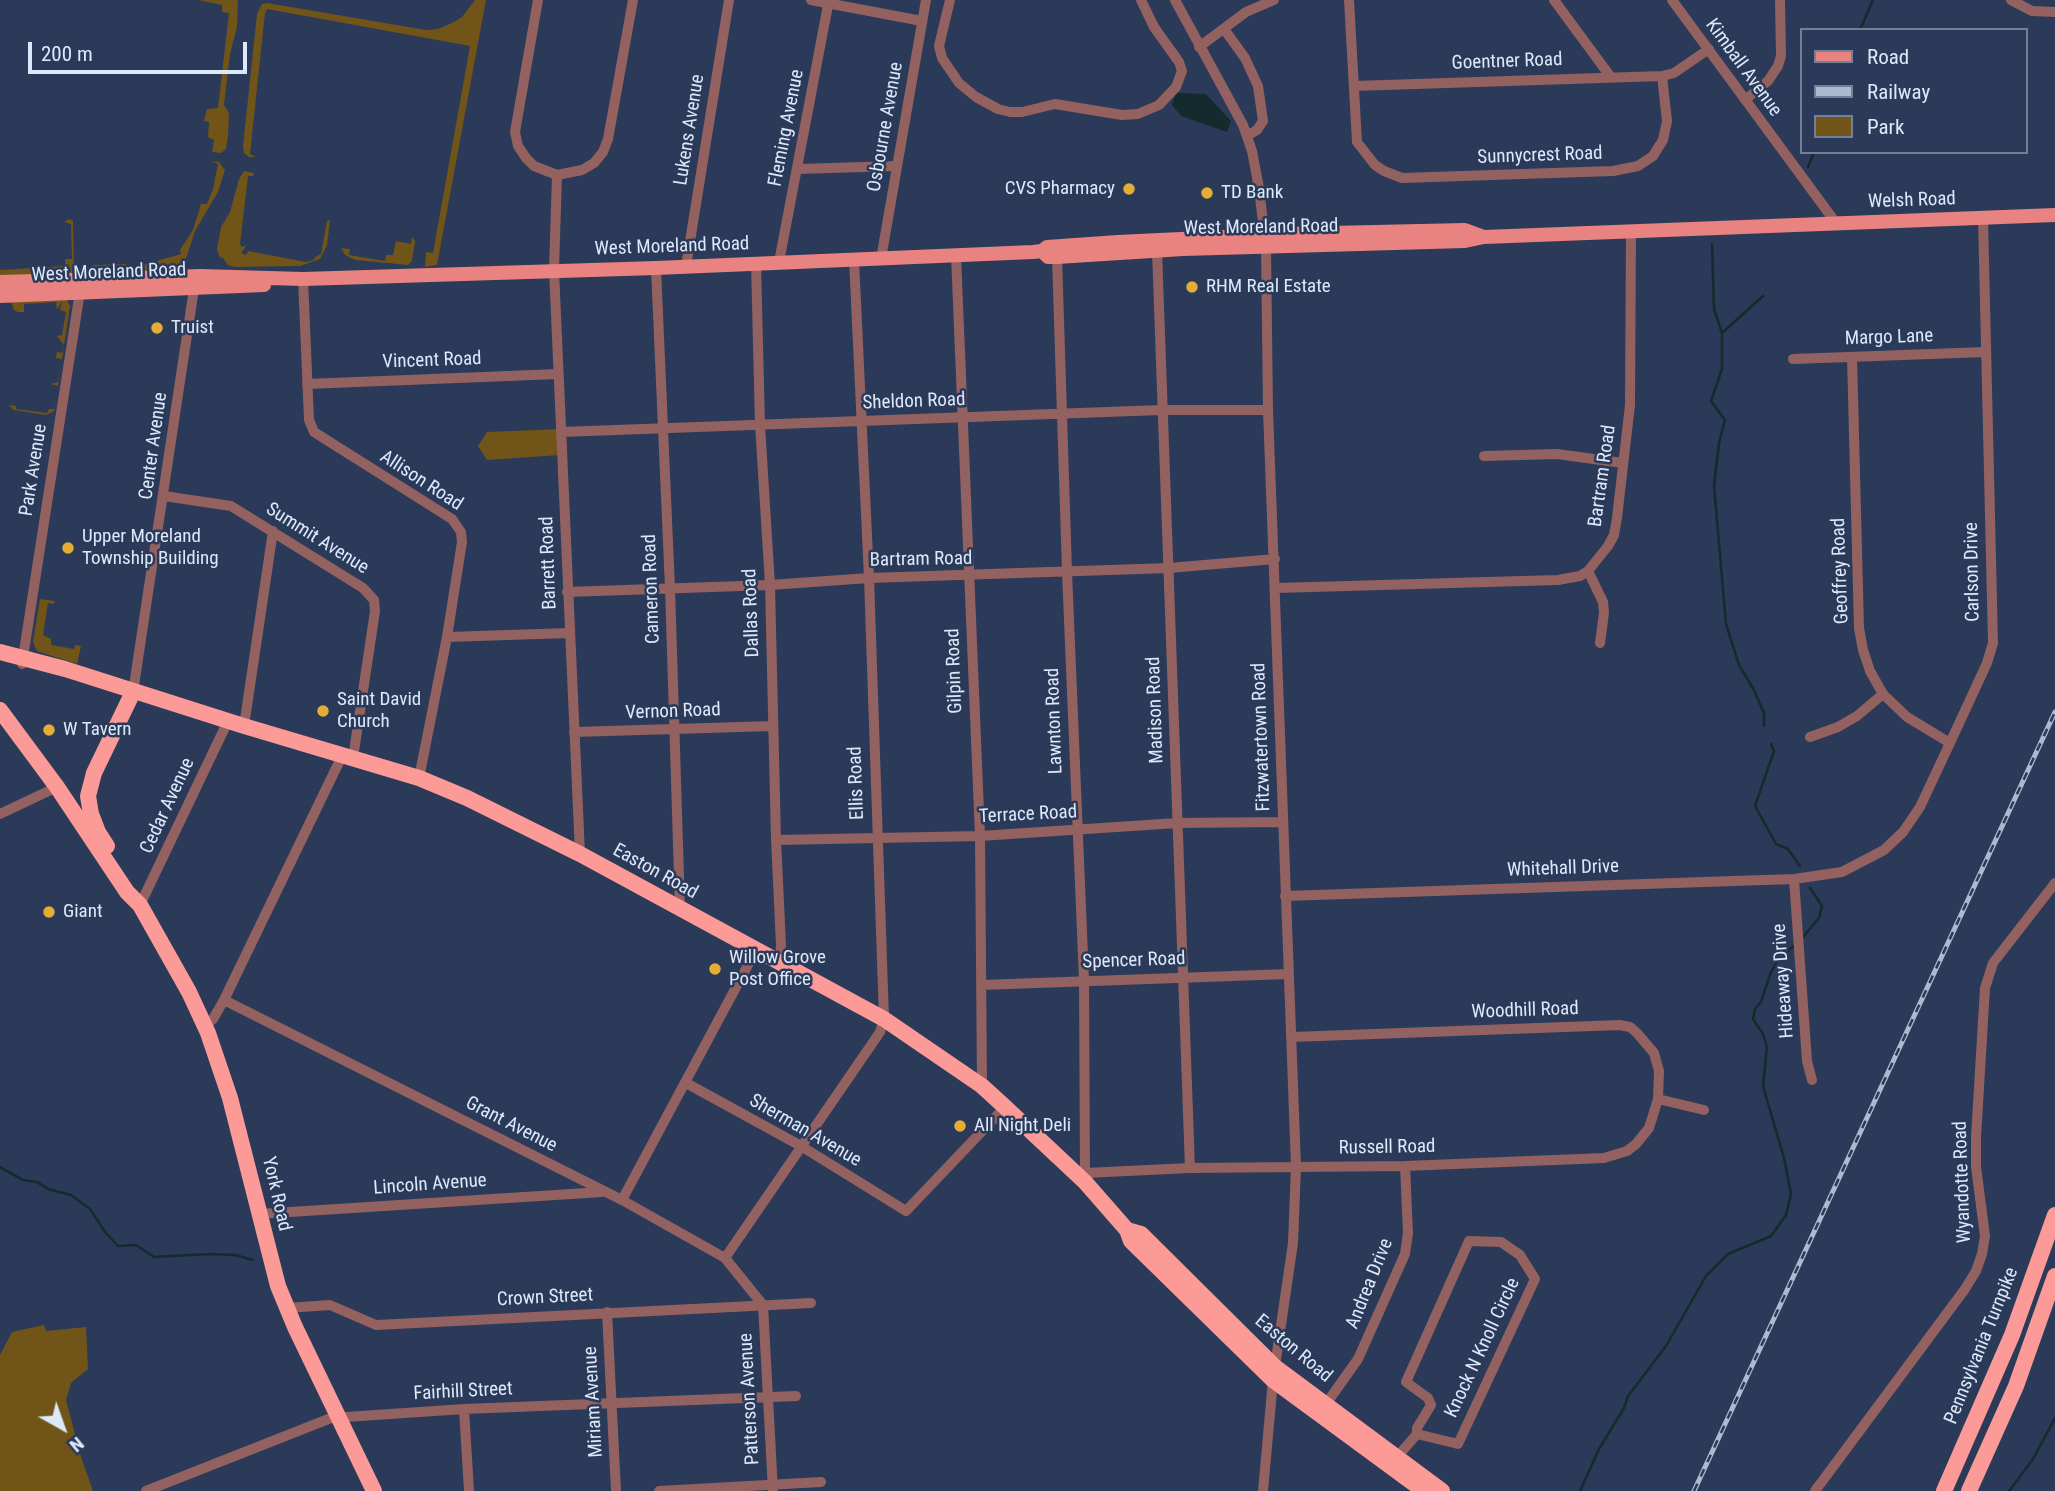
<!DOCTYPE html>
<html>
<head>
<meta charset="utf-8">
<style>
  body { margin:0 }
  #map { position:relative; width:2055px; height:1491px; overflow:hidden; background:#2a3a58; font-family:"Roboto Condensed",sans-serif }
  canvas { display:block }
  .legend { position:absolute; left:1800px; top:28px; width:228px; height:126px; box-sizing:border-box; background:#2a3a58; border:2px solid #728099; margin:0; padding:9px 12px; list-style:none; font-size:21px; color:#dde8fb }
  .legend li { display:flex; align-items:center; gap:14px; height:35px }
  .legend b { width:35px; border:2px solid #728099 }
  .north { position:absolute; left:28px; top:1393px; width:70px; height:70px; -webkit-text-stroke:5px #2a3a58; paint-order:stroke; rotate:140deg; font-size:19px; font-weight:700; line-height:28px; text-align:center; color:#dde8fb }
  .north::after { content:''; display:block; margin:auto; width:24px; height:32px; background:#dde8fb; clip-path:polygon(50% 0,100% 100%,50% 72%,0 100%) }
  .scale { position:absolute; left:28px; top:42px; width:219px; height:32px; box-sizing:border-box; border:4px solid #dde8fb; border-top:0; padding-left:9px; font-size:21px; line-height:24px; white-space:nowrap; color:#dde8fb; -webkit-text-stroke:5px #2a3a58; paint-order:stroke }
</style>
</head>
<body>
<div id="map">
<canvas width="2055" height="1491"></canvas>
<ul class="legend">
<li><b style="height:9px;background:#e88381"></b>Road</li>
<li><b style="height:9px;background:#adb9cf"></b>Railway</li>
<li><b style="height:19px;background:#715418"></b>Park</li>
</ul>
<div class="north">N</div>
<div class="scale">200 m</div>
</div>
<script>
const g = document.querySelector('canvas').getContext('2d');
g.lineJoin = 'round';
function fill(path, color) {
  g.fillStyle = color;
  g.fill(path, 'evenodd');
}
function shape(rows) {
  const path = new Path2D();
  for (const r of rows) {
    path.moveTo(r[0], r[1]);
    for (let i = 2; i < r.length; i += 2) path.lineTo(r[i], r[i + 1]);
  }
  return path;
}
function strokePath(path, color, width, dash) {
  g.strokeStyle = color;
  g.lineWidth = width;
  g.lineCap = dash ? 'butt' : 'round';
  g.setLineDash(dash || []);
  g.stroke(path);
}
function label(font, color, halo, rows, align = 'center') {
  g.font = font + ' "Roboto Condensed",sans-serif';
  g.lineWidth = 5;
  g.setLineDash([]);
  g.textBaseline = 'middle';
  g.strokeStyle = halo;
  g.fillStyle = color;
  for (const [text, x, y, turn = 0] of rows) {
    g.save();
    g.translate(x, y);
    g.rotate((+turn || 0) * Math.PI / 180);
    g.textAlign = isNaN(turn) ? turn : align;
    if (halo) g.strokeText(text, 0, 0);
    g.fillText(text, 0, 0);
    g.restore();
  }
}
fill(shape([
  [198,0,238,0,237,27,230,54,224,105,229,113,228,136,226,149,221,153,212,152,214,140,208,137,209,122,204,121,207,109,218,108,229,13,222,12,222,5],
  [475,0,486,0,437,265,425,267,426,252,433,253,470,46,267,9,265,13,250,154,256,157,249,157,244,153,243,146,257,14,262,4,267,3,426,30,438,29,454,22,462,17],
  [211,161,219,162,225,170,218,192,195,231,183,268,181,266,177,269,177,272,93,272,93,265,125,264,132,268,181,254,180,250,193,230,201,204,207,204,213,189,218,164],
  [244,171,254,173,253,176,248,176,240,244,242,247,247,245,241,253,246,255,248,251,306,262,314,260,315,257,321,254,327,221,330,220,327,245,320,259,300,266,234,267,228,265,222,257,220,258,217,249,221,227,230,212,239,179],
  [69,219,73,221,74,269,69,277,0,280,0,270,65,266,65,259,72,259,71,224,64,222],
  [412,237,415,241,412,261,408,265,355,260,345,255,341,248,350,249,349,255,385,261,386,255,393,255,396,241,411,244],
  [67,300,70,306,54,411,46,415,13,410,9,405,16,406,16,409,47,413,49,409,54,409,58,386,51,384,58,382,62,359,56,358,57,352,62,353,64,345,57,336,62,335,66,312,60,310,62,301,57,310,56,302,24,304,24,312,18,312,14,310,11,302],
  [560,429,560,455,487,460,478,446,487,432],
  [40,599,55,601,53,604,48,603,43,635,51,639,51,645,74,649,75,645,81,646,77,664,37,651,33,642],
  [44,1325,46,1331,86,1327,88,1369,71,1383,66,1400,81,1457,93,1491,0,1491,0,1355,12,1332]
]), '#715418');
fill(shape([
  [1176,93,1206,94,1231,121,1227,132,1181,116,1172,105]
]), '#142b2d');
strokePath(shape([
  [1860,30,1873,0],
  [1808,167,1814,152],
  [1712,244,1714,309,1722,333],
  [1763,296,1722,333,1722,369,1711,401,1725,420,1719,443,1714,486,1726,624,1739,665,1754,690,1764,713,1764,726],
  [1771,744,1774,751,1755,806,1776,844,1788,849,1800,866],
  [1803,937,1819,918,1822,906,1810,888],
  [0,1167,23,1180,37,1182,48,1189,71,1195,90,1209,105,1232,118,1246,136,1245,154,1257,211,1254,235,1255,253,1260],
  [1580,1491,1599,1449,1624,1408,1628,1396,1666,1346,1706,1276,1728,1254,1771,1236,1786,1215,1791,1194,1784,1158,1763,1086,1767,1047,1763,1034,1753,1019,1755,1009,1761,1002,1771,972,1780,958,1796,944],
  [2009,1491,2033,1459,2055,1418]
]), '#142b2d', 2.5);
strokePath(shape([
  [538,0,515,132,518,146,526,158,534,166,557,175,582,170,594,163,603,152,608,139,633,0],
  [811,0,922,21],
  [950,0,939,46,942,58,959,83,976,97,998,109,1010,112,1022,112,1055,104,1122,115,1138,114,1159,105,1176,87,1182,71,1179,62,1154,27,1141,0],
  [1175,0,1243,125,1252,151,1259,188,1266,248,1268,410,1296,1167,1293,1243,1273,1380,1263,1491],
  [1349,0,1357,142,1375,165,1384,171,1402,178,1613,171,1638,166,1653,156,1663,140,1667,121,1662,76,1674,73,1709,49],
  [1554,0,1610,76],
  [1672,0,1836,223],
  [2011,0,2032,11,2055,12],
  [1224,29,1245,58,1258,86,1263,121,1257,130,1247,136],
  [1199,47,1246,12,1274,0],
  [1354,86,1662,76],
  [1745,100,1768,81,1778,66,1781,56,1780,0],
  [798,169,897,166],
  [557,175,554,270,580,854],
  [1157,251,1190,1168],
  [956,255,980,836,982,1086],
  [1057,257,1067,572,1084,980,1085,1182],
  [881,259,926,0],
  [779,262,829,0],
  [756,263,760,425,770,585,776,840,781,945,780,963],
  [686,266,729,0],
  [656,268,670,588,680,909],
  [303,279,309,420,314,432,452,519,461,532,462,542,447,637,419,778],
  [1852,357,1859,628,1863,650,1870,671,1883,694,1907,717,1950,743],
  [1793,359,1986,352],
  [307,384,558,374],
  [561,432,1161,410,1268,410],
  [1484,456,1557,454,1623,463],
  [164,496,231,506,363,588,374,600,375,611,353,758],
  [1588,571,1603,602,1604,613,1600,643],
  [1276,588,1558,580,1580,576,1588,571,1608,546,1614,535,1617,518,1630,405,1631,231],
  [567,592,770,585,869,578,1169,568,1275,559],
  [447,637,569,633],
  [22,664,81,285],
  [133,692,194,289],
  [244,726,273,531],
  [574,732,773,726],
  [1810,737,1838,727,1857,716,1883,694],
  [0,814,57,787],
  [776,840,980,836,1177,823,1282,822],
  [1794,879,1807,1061,1812,1080],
  [1285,896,1794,879,1842,872,1884,850,1903,832,1920,807,1950,743,1987,663,1993,643,1983,218],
  [140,905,228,721],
  [981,985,1288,974],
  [224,1000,622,1200,725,1258,763,1305,773,1491],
  [205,1026,213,1019,224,1000,342,756],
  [1292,1037,1620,1025,1630,1027,1637,1033,1654,1053,1659,1071,1658,1099,1704,1110],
  [686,1083,801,1146,906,1211,1005,1107],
  [1085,1173,1190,1168,1405,1166,1604,1158,1627,1151,1636,1144,1649,1128,1658,1099],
  [622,1200,756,950],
  [259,1214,602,1192],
  [725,1258,880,1032,884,1019,869,578,854,259],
  [287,1308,330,1305,376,1325,811,1303],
  [607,1312,616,1491],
  [1326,1404,1358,1359,1405,1254,1408,1233,1405,1166],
  [464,1409,469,1491],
  [1397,1457,1417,1434,1417,1428,1431,1405,1428,1398,1406,1382,1469,1241,1501,1242,1520,1255,1535,1279,1458,1444,1417,1434],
  [146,1491,331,1418,464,1409,796,1396],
  [659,1491,821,1482],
  [1815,1491,1965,1289,1976,1271,1982,1254,1985,1236,1976,1167,1976,1137,1985,988,1993,963,2055,883]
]), '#93615f', 10);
strokePath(shape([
  [1042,251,1048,257,1057,257,1183,249,1465,241,1484,237,2055,215],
  [0,282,201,276,303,279,656,268,1033,252,1042,251,1047,247,1118,242,1285,234,1465,230,1484,237],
  [0,296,264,285]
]), '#e88381', 14);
strokePath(shape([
  [0,652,65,669,244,726,419,778,467,798,580,854,884,1019,982,1086,1005,1107,1085,1182,1127,1230,1131,1241,1273,1380,1424,1491],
  [0,710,57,787,127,892,140,905,189,992,208,1033,230,1098,278,1286,295,1327,374,1491],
  [107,846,98,832,91,814,88,796,94,773,133,692],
  [1127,1230,1141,1234,1275,1367,1442,1491],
  [1944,1491,2012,1335,2055,1215],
  [1969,1491,2016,1386,2055,1276]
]), '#fc9a97', 16);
const rail = shape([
  [1694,1491,2055,712]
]);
strokePath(rail, '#adb9cf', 5);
strokePath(rail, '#2a3a58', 2.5, [8]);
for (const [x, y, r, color] of [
  [1129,189,7,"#e5ad35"],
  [1207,193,7,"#e5ad35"],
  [1192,287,7,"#e5ad35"],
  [157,328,7,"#e5ad35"],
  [68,548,7,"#e5ad35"],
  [323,711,7,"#e5ad35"],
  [49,730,7,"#e5ad35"],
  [49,912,7,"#e5ad35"],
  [715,969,7,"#e5ad35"],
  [960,1126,7,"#e5ad35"]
]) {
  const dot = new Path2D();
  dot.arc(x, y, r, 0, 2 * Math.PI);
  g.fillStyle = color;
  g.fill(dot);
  strokePath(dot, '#2a3a58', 2.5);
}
label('19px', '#dde8fb', '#2a3a58', [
  ["Goentner Road",1507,62,-2],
  ["Kimball Avenue",1743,68,54],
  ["Osbourne Avenue",886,127,-80],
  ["Fleming Avenue",787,128,-79],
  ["Lukens Avenue",690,130,-81],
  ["Sunnycrest Road",1540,156,-2],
  ["Welsh Road",1912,201,-2],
  ["West Moreland Road",1261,228,-1],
  ["West Moreland Road",672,247,-2],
  ["West Moreland Road",109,273,-2],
  ["Margo Lane",1889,338,-2],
  ["Vincent Road",432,361,-2],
  ["Sheldon Road",914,402,-2],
  ["Center Avenue",154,446,-82],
  ["Park Avenue",34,470,-81],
  ["Bartram Road",1603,476,-82],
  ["Allison Road",421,481,33],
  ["Summit Avenue",317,539,32],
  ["Bartram Road",921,560,-1],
  ["Barrett Road",549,563,-92],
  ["Geoffrey Road",1841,571,-92],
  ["Carlson Drive",1973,572,-91],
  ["Cameron Road",652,589,-92],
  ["Dallas Road",752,613,-92],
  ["Gilpin Road",955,671,-92],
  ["Madison Road",1156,710,-92],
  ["Vernon Road",673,712,-2],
  ["Lawnton Road",1055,721,-92],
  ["Fitzwatertown Road",1262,737,-92],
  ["Ellis Road",857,783,-92],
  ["Cedar Avenue",168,806,-65],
  ["Terrace Road",1028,815,-3],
  ["Whitehall Drive",1563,869,-2],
  ["Easton Road",655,872,29],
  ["Spencer Road",1134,961,-2],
  ["Hideaway Drive",1784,981,-94],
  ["Woodhill Road",1525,1011,-2],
  ["Grant Avenue",511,1125,27],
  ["Sherman Avenue",805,1131,30],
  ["Russell Road",1387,1148,-1],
  ["Wyandotte Road",1963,1182,-92],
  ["Lincoln Avenue",430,1185,-4],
  ["York Road",276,1194,77],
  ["Andrea Drive",1370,1284,-68],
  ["Crown Street",545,1298,-3],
  ["Pennsylvania Turnpike",1982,1346,-68],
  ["Knock N Knoll Circle",1483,1348,-65],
  ["Easton Road",1293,1349,40],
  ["Fairhill Street",463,1392,-3],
  ["Patterson Avenue",750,1399,-93],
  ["Miriam Avenue",594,1402,-93]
]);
label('19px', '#dde8fb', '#2a3a58', [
  ["CVS Pharmacy",1115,189,"right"],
  ["TD Bank",1221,193],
  ["RHM Real Estate",1206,287],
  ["Truist",171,328],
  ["Upper Moreland",82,537],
  ["Township Building",82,559],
  ["Saint David",337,700],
  ["Church",337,722],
  ["W Tavern",63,730],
  ["Giant",63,912],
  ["Willow Grove",729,958],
  ["Post Office",729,980],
  ["All Night Deli",974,1126]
], 'left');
</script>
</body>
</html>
